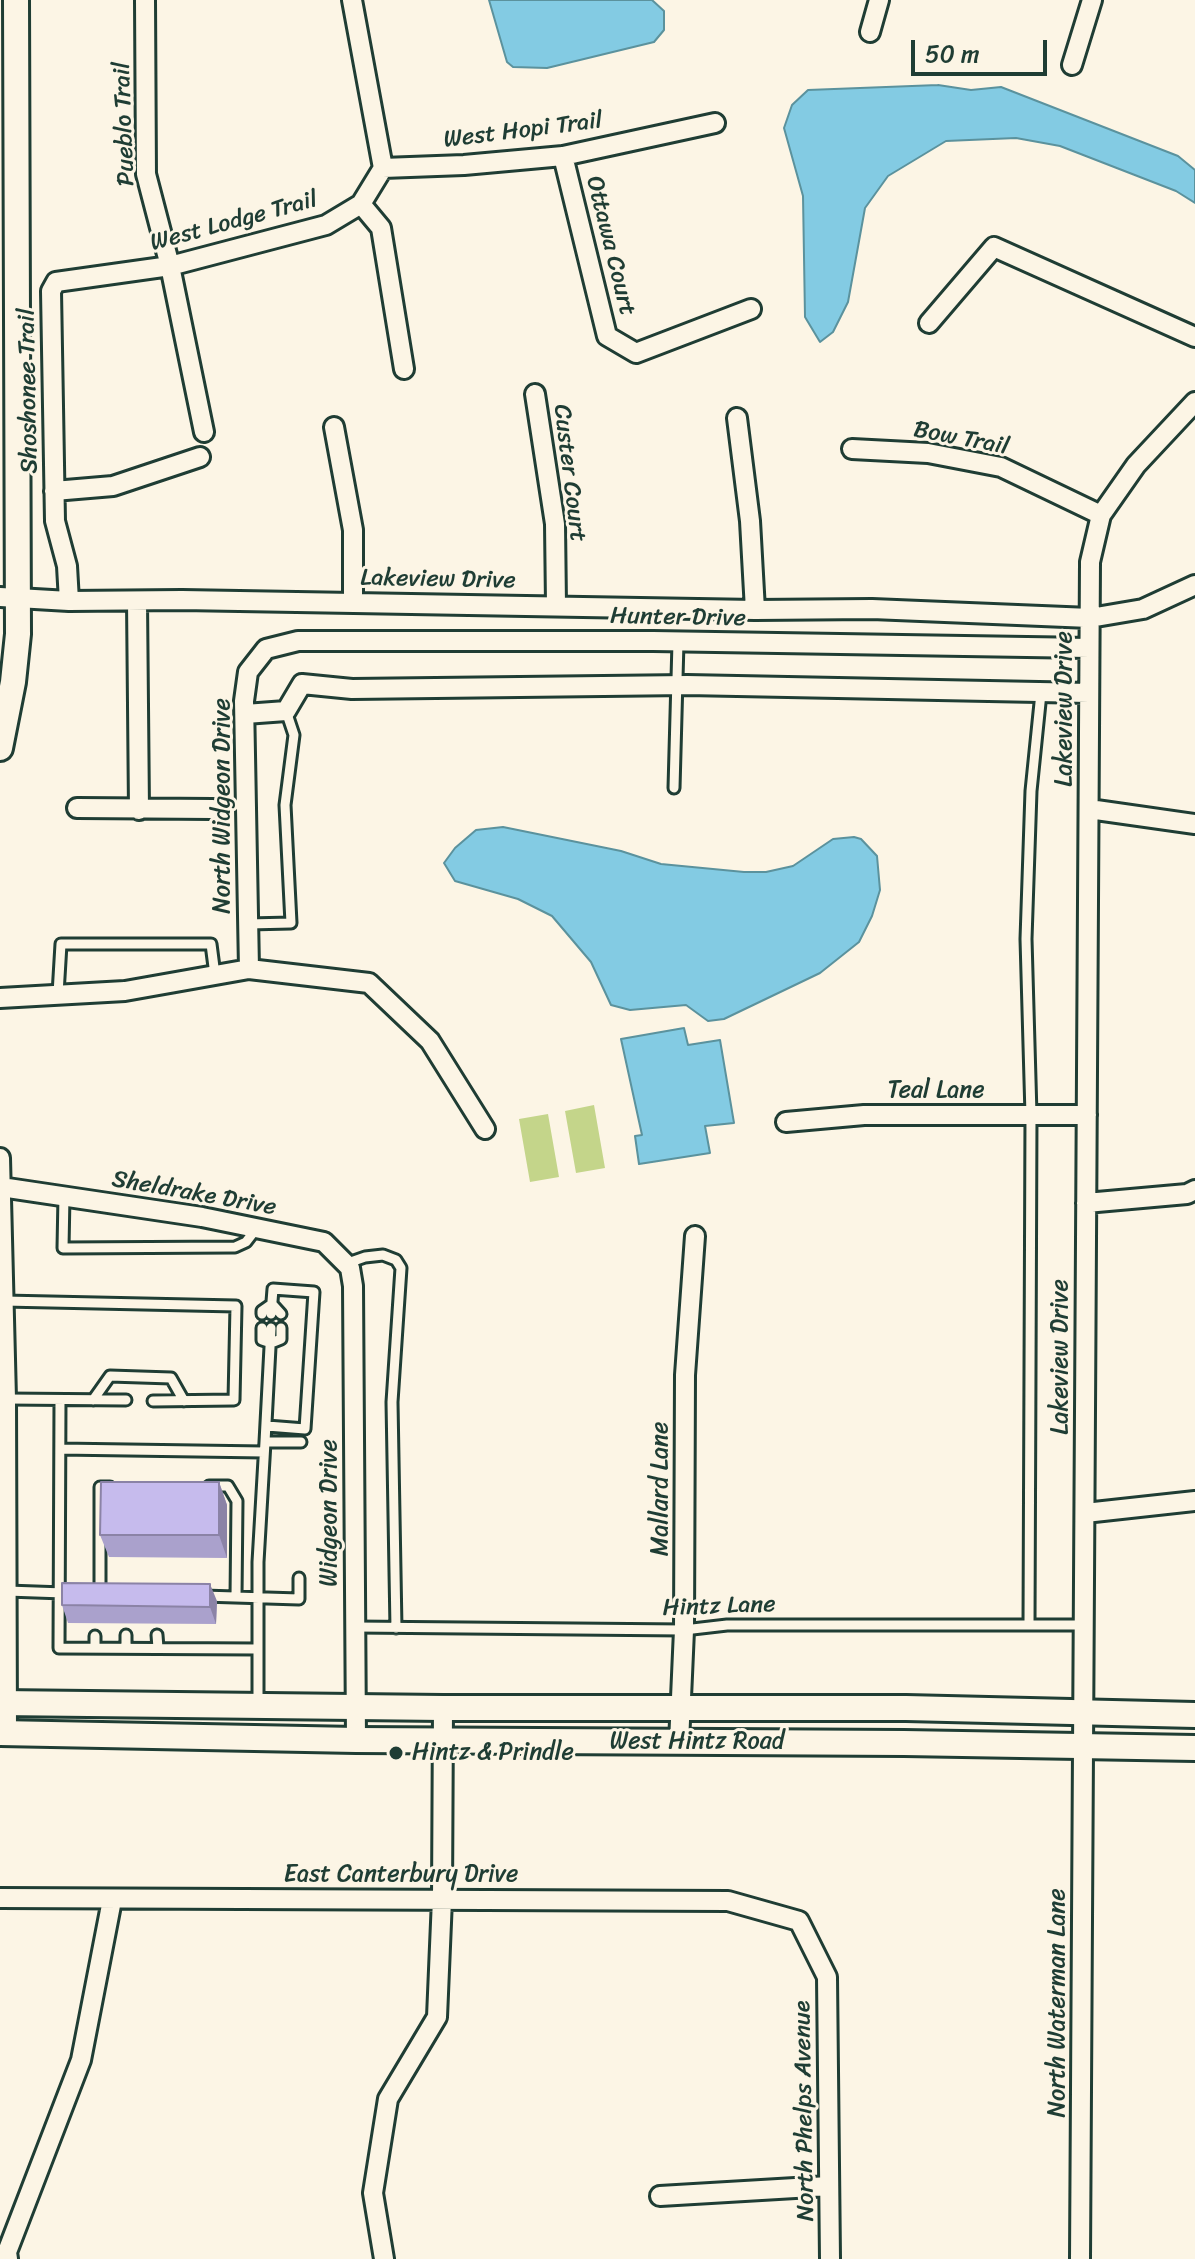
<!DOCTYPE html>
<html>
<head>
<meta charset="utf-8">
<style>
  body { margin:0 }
  #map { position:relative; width:1195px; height:2259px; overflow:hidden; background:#fcf5e5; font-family:Sriracha,sans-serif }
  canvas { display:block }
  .scale { position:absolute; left:911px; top:40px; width:136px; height:36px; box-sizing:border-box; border:4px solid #1f3d34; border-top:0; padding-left:10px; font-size:24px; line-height:28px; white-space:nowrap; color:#1f3d34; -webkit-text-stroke:6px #fcf5e5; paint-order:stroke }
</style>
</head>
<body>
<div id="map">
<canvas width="1195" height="2259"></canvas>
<div class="scale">50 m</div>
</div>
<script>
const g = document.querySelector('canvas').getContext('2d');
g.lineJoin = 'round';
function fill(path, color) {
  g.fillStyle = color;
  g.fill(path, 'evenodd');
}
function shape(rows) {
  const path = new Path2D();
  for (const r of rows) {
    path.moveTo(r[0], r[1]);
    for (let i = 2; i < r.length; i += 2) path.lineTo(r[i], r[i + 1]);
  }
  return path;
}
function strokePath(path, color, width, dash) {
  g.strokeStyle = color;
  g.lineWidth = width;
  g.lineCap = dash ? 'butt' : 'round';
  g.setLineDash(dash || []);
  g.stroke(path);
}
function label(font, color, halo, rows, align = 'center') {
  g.font = font + ' Sriracha,sans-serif';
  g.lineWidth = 6;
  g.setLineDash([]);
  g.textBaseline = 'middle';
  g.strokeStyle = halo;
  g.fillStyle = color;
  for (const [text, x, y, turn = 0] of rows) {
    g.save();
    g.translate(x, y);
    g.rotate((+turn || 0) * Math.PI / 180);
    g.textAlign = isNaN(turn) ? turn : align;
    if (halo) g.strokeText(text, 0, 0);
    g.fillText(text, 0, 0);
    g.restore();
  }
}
fill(shape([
  [594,1105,605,1168,576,1173,565,1111],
  [548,1114,559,1177,530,1182,519,1119]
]), '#c4d58a');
const water = shape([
  [489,0,652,0,664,11,664,30,654,42,547,68,513,67,507,62,489,0],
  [938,85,971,90,1001,87,1178,156,1195,170,1195,203,1176,191,1060,146,1016,138,946,141,888,176,865,208,848,302,833,332,820,342,805,317,803,196,784,128,792,105,808,90,938,85],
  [503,827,621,851,661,864,744,872,766,872,793,866,833,839,854,837,861,839,877,856,880,890,872,916,859,942,820,973,724,1019,708,1021,686,1005,630,1010,611,1005,591,962,552,916,518,899,455,881,444,863,455,848,476,830,503,827],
  [684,1028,688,1045,720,1040,734,1123,705,1126,710,1153,639,1164,635,1136,642,1135,621,1039,684,1028]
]);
fill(water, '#83cbe3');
strokePath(water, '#5b929d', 2);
const lane = shape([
  [674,788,678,642],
  [248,924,291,923,285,805,294,735,286,711],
  [58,994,61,944,211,944,215,975],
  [64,1196,63,1248,235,1247,246,1242,256,1229],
  [345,1264,365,1257,383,1255,396,1260,401,1268,392,1402,396,1628],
  [4,1301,236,1306,234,1400,153,1401],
  [262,1314,262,1311,272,1304,281,1314],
  [262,1328,262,1340,271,1343,281,1339,281,1328],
  [271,1328,265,1442,301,1442],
  [6,1399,126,1400],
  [60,1400,59,1648,257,1649],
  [93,1400,110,1376,171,1378,184,1401],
  [267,1426,305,1429,314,1292,273,1289,271,1314],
  [60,1449,264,1452],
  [209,1486,228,1486,237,1501,236,1597],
  [7,1591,64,1593],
  [100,1593,100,1487,110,1487],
  [203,1596,299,1599,299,1578],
  [1029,1625,1031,1115,1026,939,1031,791,1041,693],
  [355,1627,684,1630,727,1625,1083,1625],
  [126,1635,126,1648],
  [157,1635,158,1648],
  [95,1636,95,1648],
  [258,1703,258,1562,265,1442]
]);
const street = shape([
  [145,0,146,174,170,266,204,432],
  [870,32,879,0],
  [1072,65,1092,0],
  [563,156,607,336,636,353,751,309],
  [383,168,464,165,563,156,715,123],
  [361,204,381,228,404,369],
  [929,323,994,247,1195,337],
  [535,394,555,524,556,605],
  [737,418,750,521,755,610],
  [334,427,353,530,353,603],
  [852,449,928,453,1001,467,1101,515],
  [54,491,113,486,200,457],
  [0,597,69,601,182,600,755,610,872,609,1090,618,1143,609,1195,585],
  [69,601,67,566,55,521,51,291,56,282,170,266,326,225,361,204,383,168,352,0],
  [137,601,139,810],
  [245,714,286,711,302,684,352,689,687,685,1089,693],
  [77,808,213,809],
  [1089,809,1195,824],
  [249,969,244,701,248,672,266,649,298,641,653,641,1089,648],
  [0,998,125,991,249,969,369,983,430,1041,485,1129],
  [786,1122,864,1115,1087,1115],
  [0,1158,6,1399,7,1733],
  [1,1187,202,1217,324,1242,350,1268,353,1286,356,1740],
  [1086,1203,1187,1194,1195,1190],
  [1085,1513,1195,1501],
  [679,1743,684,1630,685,1375,695,1236],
  [0,1898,728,1901,799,1921,827,1977,830,2259],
  [660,2196,829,2186],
  [8,2259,7,2252,81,2060,112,1900],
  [384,2259,373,2193,388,2099,437,2017,442,1899,443,1708],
  [1080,2259,1090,562,1101,515,1136,465,1195,402]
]);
const secondary = shape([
  [0,748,13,682,18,634,16,0],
  [0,1703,443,1708,906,1708,1195,1715],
  [0,1733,356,1740,904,1743,1195,1748]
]);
strokePath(lane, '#1f3d34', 15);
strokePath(street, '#1f3d34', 24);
strokePath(secondary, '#1f3d34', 30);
strokePath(lane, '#fcf5e5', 9);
strokePath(street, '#fcf5e5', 18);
strokePath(secondary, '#fcf5e5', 24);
fill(shape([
  [219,1482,227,1505,227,1558,109,1557,100,1535],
  [217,1601,216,1624,68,1623,62,1605]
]), '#aaa1cc');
fill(shape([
  [219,1482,227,1505,227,1558,219,1535],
  [210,1584,217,1601,216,1624,210,1607]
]), '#8b83a6');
const building = shape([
  [101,1482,219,1482,219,1535,100,1535,101,1482],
  [62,1583,210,1584,210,1607,62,1605,62,1583]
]);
fill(building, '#c6bbed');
strokePath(building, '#8b83a6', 2);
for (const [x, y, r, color] of [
  [396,1753,8,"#1f3d34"]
]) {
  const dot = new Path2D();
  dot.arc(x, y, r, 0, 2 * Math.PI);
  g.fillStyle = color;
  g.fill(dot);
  strokePath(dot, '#fcf5e5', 3);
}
label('24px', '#1f3d34', '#fcf5e5', [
  ["Pueblo Trail",125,124,-92],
  ["West Hopi Trail",523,131,-7],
  ["West Lodge Trail",234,222,-15],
  ["Ottawa Court",610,246,76],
  ["Shoshonee Trail",29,391,-91],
  ["Bow Trail",961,439,11],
  ["Custer Court",569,473,83],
  ["Lakeview Drive",438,580,1],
  ["Hunter Drive",678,618,1],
  ["Lakeview Drive",1065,709,-90],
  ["North Widgeon Drive",223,806,-90],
  ["Teal Lane",936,1091],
  ["Sheldrake Drive",194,1194,10],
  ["Lakeview Drive",1061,1357,-90],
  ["Mallard Lane",661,1489,-90],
  ["Widgeon Drive",330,1513,-90],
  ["Hintz Lane",719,1607,-2],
  ["West Hintz Road",697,1742],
  ["East Canterbury Drive",401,1875],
  ["North Waterman Lane",1058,2003,-90],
  ["North Phelps Avenue",805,2111,-91]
]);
label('24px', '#1f3d34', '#fcf5e5', [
  ["Hintz & Prindle",412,1753]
], 'left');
</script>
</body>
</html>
